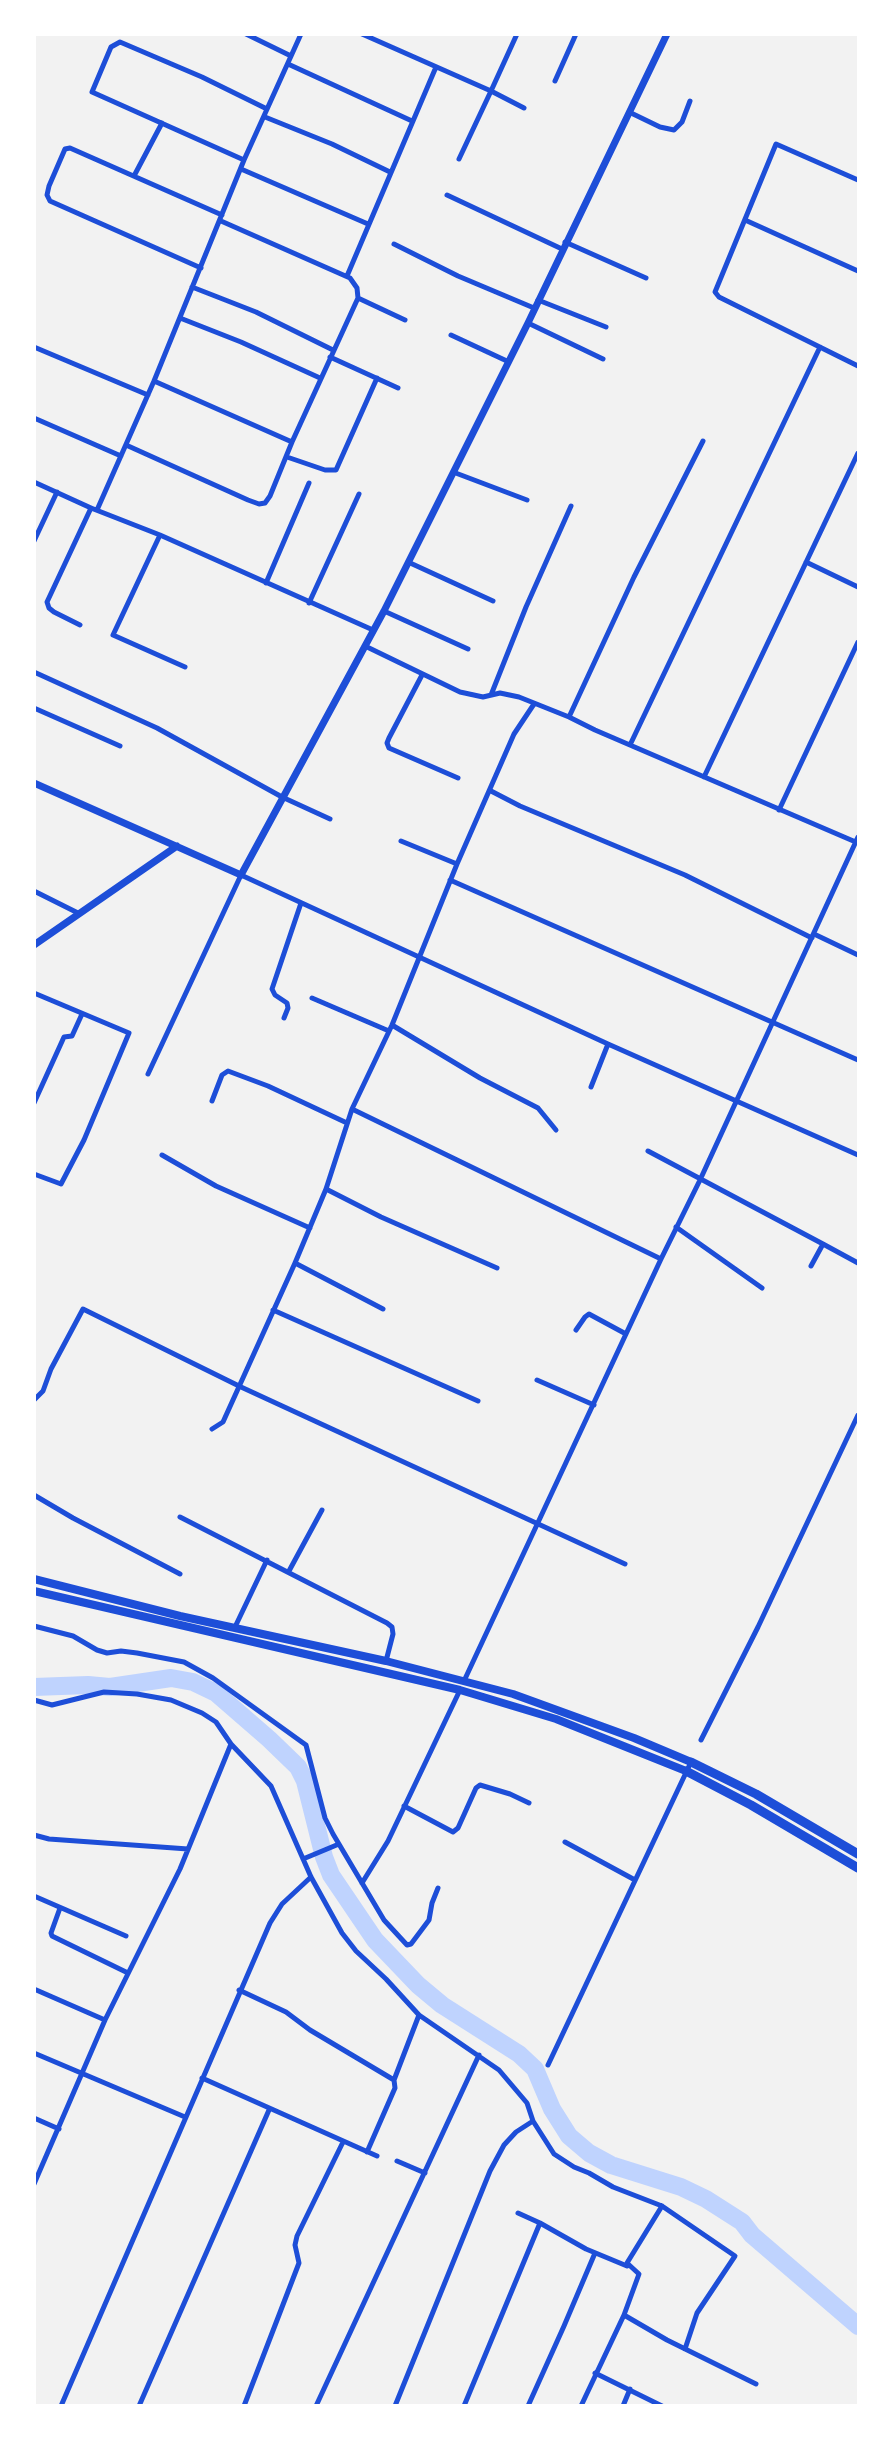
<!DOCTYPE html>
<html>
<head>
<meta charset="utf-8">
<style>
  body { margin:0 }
  #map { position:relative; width:893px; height:2440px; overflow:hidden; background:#f2f2f2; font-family:"Varela Round",sans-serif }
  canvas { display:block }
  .frame { position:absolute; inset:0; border:36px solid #fff; pointer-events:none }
</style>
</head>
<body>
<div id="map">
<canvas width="893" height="2440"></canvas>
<div class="frame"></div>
</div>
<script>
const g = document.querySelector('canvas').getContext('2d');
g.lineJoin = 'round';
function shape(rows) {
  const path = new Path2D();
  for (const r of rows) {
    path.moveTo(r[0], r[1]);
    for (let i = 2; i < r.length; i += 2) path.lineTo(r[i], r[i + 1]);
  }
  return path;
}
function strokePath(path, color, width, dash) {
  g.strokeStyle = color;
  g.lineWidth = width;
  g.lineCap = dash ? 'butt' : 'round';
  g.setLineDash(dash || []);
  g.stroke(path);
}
strokePath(shape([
  [34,1687,88,1685,110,1687,171,1678,193,1682,216,1693,269,1739,298,1767,305,1781,324,1857,331,1875,375,1940,418,1985,442,2005,519,2054,535,2069,552,2109,569,2136,589,2153,611,2165,681,2187,706,2199,742,2222,752,2235,858,2326]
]), '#bfd3fe', 18);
strokePath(shape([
  [246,34,291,56],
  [362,34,491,91,517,34],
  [288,64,412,121],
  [555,81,576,34],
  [629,112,660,127,674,130,682,122,690,101],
  [265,117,332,144,390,172],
  [459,159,491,91,524,108],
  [244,160,92,92,111,47,120,42,202,77,267,109],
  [241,169,368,224],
  [134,176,162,123],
  [858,180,776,144,715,292,719,297,858,366],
  [447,195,562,249],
  [745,220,858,271],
  [565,242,646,278],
  [394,244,458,276,534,308],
  [201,268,50,201,47,195,49,186,65,149,70,148,222,215],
  [347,276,436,67],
  [192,287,256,312,333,350],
  [358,298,405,320],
  [538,300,606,327],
  [180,318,241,342,320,378],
  [528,323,603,359],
  [451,335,509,362],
  [34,347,148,395],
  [330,357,398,388],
  [154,381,292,442],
  [34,418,121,456],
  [126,445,248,500,259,504,265,503,270,496,292,442,358,298,357,288,350,278,221,221],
  [287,457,325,470,336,470,377,378],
  [453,472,527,500],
  [34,482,91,508,160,535,373,630],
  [97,510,154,381,244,160,301,34],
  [160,535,113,635,185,667],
  [34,541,57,492],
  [408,562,493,601],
  [806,562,858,587],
  [266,583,309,483],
  [309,603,359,494],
  [384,611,468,649],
  [80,625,54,612,49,608,47,602,91,508],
  [365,646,460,692,483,697,500,693,519,697,569,717,595,730,858,843],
  [34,672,157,728,282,797,330,819],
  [422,675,389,738,387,743,389,748,458,778],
  [491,695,526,607,571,506],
  [34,708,120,746],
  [569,717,634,577,703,441],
  [630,745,820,347],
  [704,777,858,453],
  [491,791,520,806,685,875,812,938],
  [779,810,858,642],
  [401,841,457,864],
  [450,880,858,1060],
  [34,891,80,914],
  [814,934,858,955],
  [34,993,129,1033,84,1140,61,1184,34,1174],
  [312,998,389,1031],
  [284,1018,288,1008,287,1003,275,995,272,989,301,903],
  [392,1025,480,1078,538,1108,556,1130],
  [148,1074,241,875,608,1044,858,1155],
  [591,1087,608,1044],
  [212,1101,222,1075,228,1071,268,1086,347,1123],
  [34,1103,64,1037,72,1036,82,1014],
  [352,1109,661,1259],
  [648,1151,823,1244,811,1266],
  [162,1155,216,1186,310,1228],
  [326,1189,381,1217,497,1268],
  [676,1227,762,1288],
  [823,1244,858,1263],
  [295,1263,383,1309],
  [273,1310,478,1401],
  [576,1330,585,1317,589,1314,626,1334],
  [537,1380,594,1405],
  [34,1400,43,1391,51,1369,83,1309,241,1387,625,1564],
  [212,1429,223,1422,295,1263,326,1189,352,1109,392,1025,457,864,514,734,534,704],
  [34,1495,73,1518,180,1574],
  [180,1517,387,1623,392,1627,393,1634,386,1661],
  [289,1571,322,1510],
  [34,1626,73,1636,97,1650,107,1653,121,1651,137,1653,184,1662,213,1678,299,1740,306,1745,325,1818,333,1834,384,1920,407,1945,411,1944,429,1920,432,1903,438,1888],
  [235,1627,267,1560],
  [464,1681,661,1259,700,1180,858,837],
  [34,1700,52,1705,104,1692,137,1694,171,1700,202,1713,216,1722,231,1744,271,1786,311,1877,342,1933,356,1951,386,1979,419,2015,499,2070,527,2103,533,2121,554,2154,574,2167,589,2173,613,2187,662,2206,735,2256,697,2313,685,2349],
  [701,1740,758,1627,858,1415],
  [404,1806,453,1832,458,1828,476,1788,480,1785,510,1794,529,1803],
  [34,1835,49,1839,188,1849],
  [565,1842,635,1880],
  [303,1859,339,1844],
  [362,1883,388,1841,460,1690],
  [34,1896,126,1936],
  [60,1908,51,1933,52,1936,128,1973],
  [34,1989,105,2020],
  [239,1990,286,2012,310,2030,394,2080],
  [34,2053,185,2117],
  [548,2065,691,1762],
  [202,2078,377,2156],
  [34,2118,59,2129],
  [367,2152,395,2088,394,2080,419,2015],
  [397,2161,425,2173],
  [34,2184,105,2020,180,1869,231,1744],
  [518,2213,540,2223],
  [624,2315,667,2340,756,2384],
  [595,2373,662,2406],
  [61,2406,270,1923,282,1904,311,1877],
  [139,2406,269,2110],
  [244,2406,299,2263,295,2245,297,2236,343,2142],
  [316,2406,479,2055],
  [395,2406,490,2171,504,2145,516,2132,533,2121],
  [464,2406,540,2223,586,2249,627,2266],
  [528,2406,564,2326,595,2253],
  [581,2406,624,2315,639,2274,627,2263,662,2206],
  [623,2406,630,2389]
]), '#1d4ed8', 5);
strokePath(shape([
  [34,783,241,875,384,611,528,323,667,34],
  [34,945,177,846]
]), '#1d4ed8', 7);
strokePath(shape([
  [34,1579,180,1616,386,1661,513,1694,634,1738,691,1762],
  [34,1591,460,1690,556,1719,686,1771]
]), '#1d4ed8', 8);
strokePath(shape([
  [691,1762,756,1794,858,1854],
  [686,1771,751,1805,858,1868]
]), '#1d4ed8', 9);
</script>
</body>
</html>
